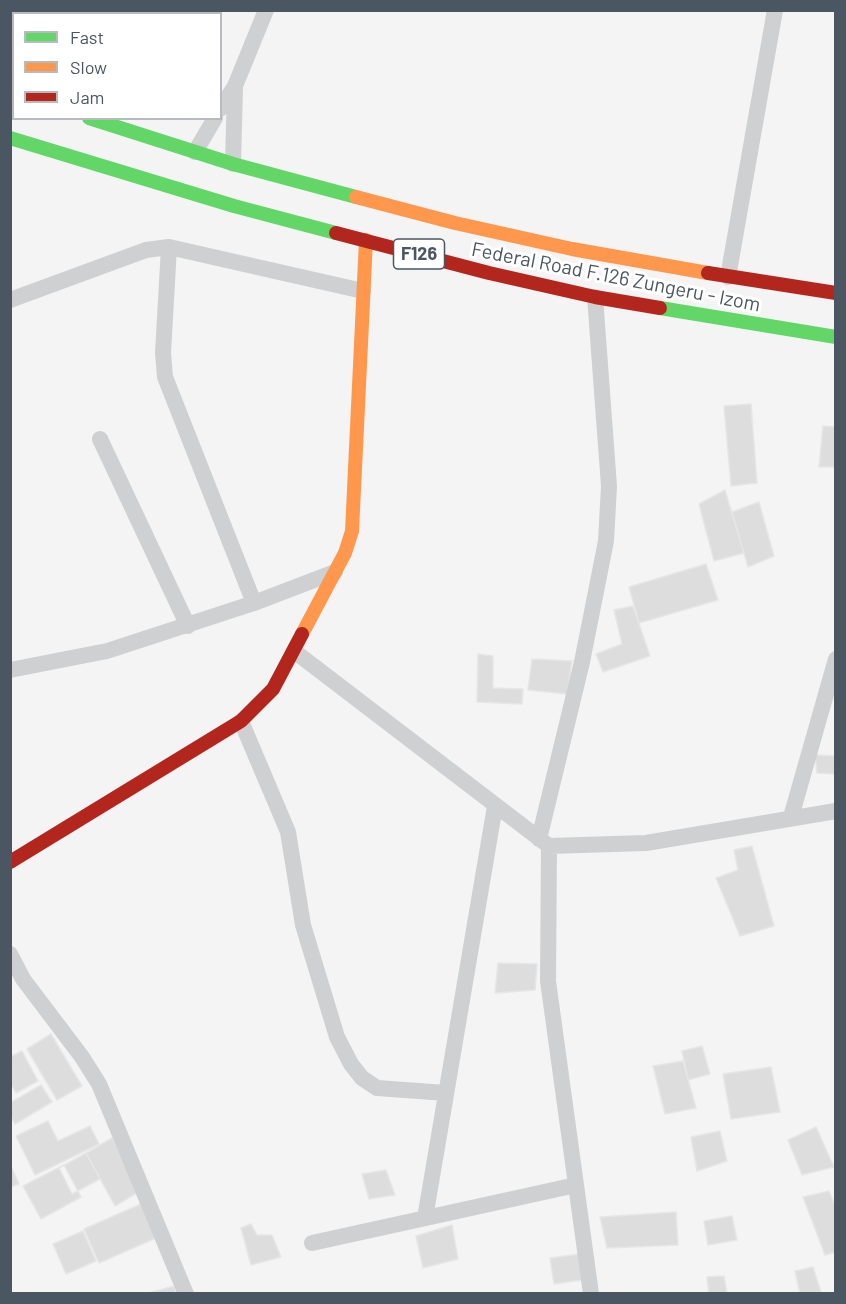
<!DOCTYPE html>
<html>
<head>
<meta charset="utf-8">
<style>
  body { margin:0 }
  #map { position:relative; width:846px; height:1304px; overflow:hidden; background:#f4f4f4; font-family:Barlow,sans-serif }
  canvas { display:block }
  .frame { position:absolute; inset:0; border:12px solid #4a5661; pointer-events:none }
  .legend { position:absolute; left:12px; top:12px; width:210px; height:108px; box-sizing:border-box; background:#fff; border:2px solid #b7bbc0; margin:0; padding:8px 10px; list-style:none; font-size:18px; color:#4a5661 }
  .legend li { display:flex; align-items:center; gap:12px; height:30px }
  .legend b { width:30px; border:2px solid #b7bbc0 }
</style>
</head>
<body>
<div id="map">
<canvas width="846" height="1304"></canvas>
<div class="frame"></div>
<ul class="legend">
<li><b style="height:8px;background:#63d668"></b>Fast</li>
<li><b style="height:8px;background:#ff974d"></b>Slow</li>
<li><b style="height:8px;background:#b3261e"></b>Jam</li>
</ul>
</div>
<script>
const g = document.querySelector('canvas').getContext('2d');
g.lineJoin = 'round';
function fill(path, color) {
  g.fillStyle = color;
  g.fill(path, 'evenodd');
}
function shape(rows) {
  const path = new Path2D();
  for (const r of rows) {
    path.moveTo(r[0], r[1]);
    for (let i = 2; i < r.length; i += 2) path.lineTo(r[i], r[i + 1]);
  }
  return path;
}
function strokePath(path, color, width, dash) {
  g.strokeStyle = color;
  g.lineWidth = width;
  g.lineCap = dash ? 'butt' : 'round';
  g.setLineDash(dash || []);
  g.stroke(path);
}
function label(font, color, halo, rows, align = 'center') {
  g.font = font + ' Barlow,sans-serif';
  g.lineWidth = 6;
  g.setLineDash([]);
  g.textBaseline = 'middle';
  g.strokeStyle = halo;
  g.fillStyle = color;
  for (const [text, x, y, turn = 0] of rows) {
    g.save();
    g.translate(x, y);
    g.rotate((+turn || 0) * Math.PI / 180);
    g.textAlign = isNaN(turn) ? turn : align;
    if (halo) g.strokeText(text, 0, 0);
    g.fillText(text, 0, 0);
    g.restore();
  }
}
const building = shape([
  [751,404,757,483,731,486,724,406,751,404],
  [823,426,836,427,836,467,819,467,823,426],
  [725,490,744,553,714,561,699,504,725,490],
  [759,502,774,556,748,567,732,512,759,502],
  [706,564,718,600,639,623,629,587,706,564],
  [633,606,650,656,603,672,596,654,622,644,614,610,633,606],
  [478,654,493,656,493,688,523,689,522,704,477,702,478,654],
  [532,659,572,661,567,694,528,690,532,659],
  [815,755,836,756,836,774,817,773,815,755],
  [752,846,774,926,740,936,716,878,738,870,734,850,752,846],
  [498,963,537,964,535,990,495,993,498,963],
  [51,1034,82,1086,57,1100,27,1049,51,1034],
  [702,1046,710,1074,688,1080,682,1051,702,1046],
  [22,1051,38,1081,16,1093,10,1082,10,1057,22,1051],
  [683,1061,696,1108,665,1114,653,1066,683,1061],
  [771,1067,780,1112,731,1119,723,1074,771,1067],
  [41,1085,52,1102,15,1124,10,1116,10,1103,41,1085],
  [48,1121,58,1141,90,1126,99,1144,35,1175,16,1136,48,1121],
  [816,1127,834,1167,802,1175,788,1140,816,1127],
  [720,1131,727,1161,697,1171,691,1137,720,1131],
  [112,1138,142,1190,115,1206,86,1153,112,1138],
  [86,1153,100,1179,72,1194,59,1168,86,1153],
  [10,1164,19,1184,10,1187,10,1164],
  [64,1165,81,1197,41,1219,23,1186,64,1165],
  [386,1170,395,1195,369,1199,362,1174,386,1170],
  [829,1191,836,1208,836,1252,825,1255,803,1197,829,1191],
  [141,1204,156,1238,99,1263,84,1229,141,1204],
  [676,1212,678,1245,607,1248,600,1217,676,1212],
  [732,1216,737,1240,708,1245,704,1221,732,1216],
  [251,1224,257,1235,272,1235,281,1257,251,1265,241,1228,251,1224],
  [452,1225,458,1259,423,1268,416,1236,452,1225],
  [83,1231,96,1261,66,1274,53,1244,83,1231],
  [580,1254,582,1280,554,1284,550,1258,580,1254],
  [813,1267,821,1292,800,1294,795,1271,813,1267],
  [724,1276,727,1294,709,1294,707,1277,724,1276],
  [174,1286,176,1294,145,1294,174,1286]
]);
fill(building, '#ddddde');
strokePath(building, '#e5e6e7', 1.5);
strokePath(shape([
  [220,109,235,86,266,10],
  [195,152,215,118],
  [233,164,235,87],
  [169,247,163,353,165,377,254,603],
  [728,277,775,10],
  [10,300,146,250,169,247,363,291],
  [100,439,188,626],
  [294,651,549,846,646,843,836,811],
  [10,670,107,651,254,603,335,572],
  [241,721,288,832,303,925,337,1037,351,1064,362,1078,377,1088,446,1093],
  [791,817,836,659],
  [539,839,582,662,606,541,609,486,595,297],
  [549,846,548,981,591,1294],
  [10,954,23,979,82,1057,99,1084,186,1294],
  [425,1218,495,806],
  [312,1243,576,1185]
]), '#ced0d2', 16);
strokePath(shape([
  [89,118,233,164,356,197],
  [10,138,234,206,336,233],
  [660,308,836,337]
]), '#63d668', 14);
strokePath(shape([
  [10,93,14,94],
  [356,197,455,223,572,249,708,273],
  [302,634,345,553,352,531,366,240]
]), '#ff974d', 14);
strokePath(shape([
  [336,233,489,273,595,297,660,308],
  [708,273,836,293],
  [10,862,241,721,273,689,302,634]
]), '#b3261e', 14);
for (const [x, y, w] of [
  [419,254,51]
]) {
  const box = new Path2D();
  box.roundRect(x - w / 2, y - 15, w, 30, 4.5);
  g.fillStyle = '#fff';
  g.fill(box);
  strokePath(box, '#4a5661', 1.5);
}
label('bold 18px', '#4a5661', null, [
  ["F126",419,254]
]);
label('20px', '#4a5661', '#fff', [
  ["Federal Road F.126 Zungeru - Izom",616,277,11]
]);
</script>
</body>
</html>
